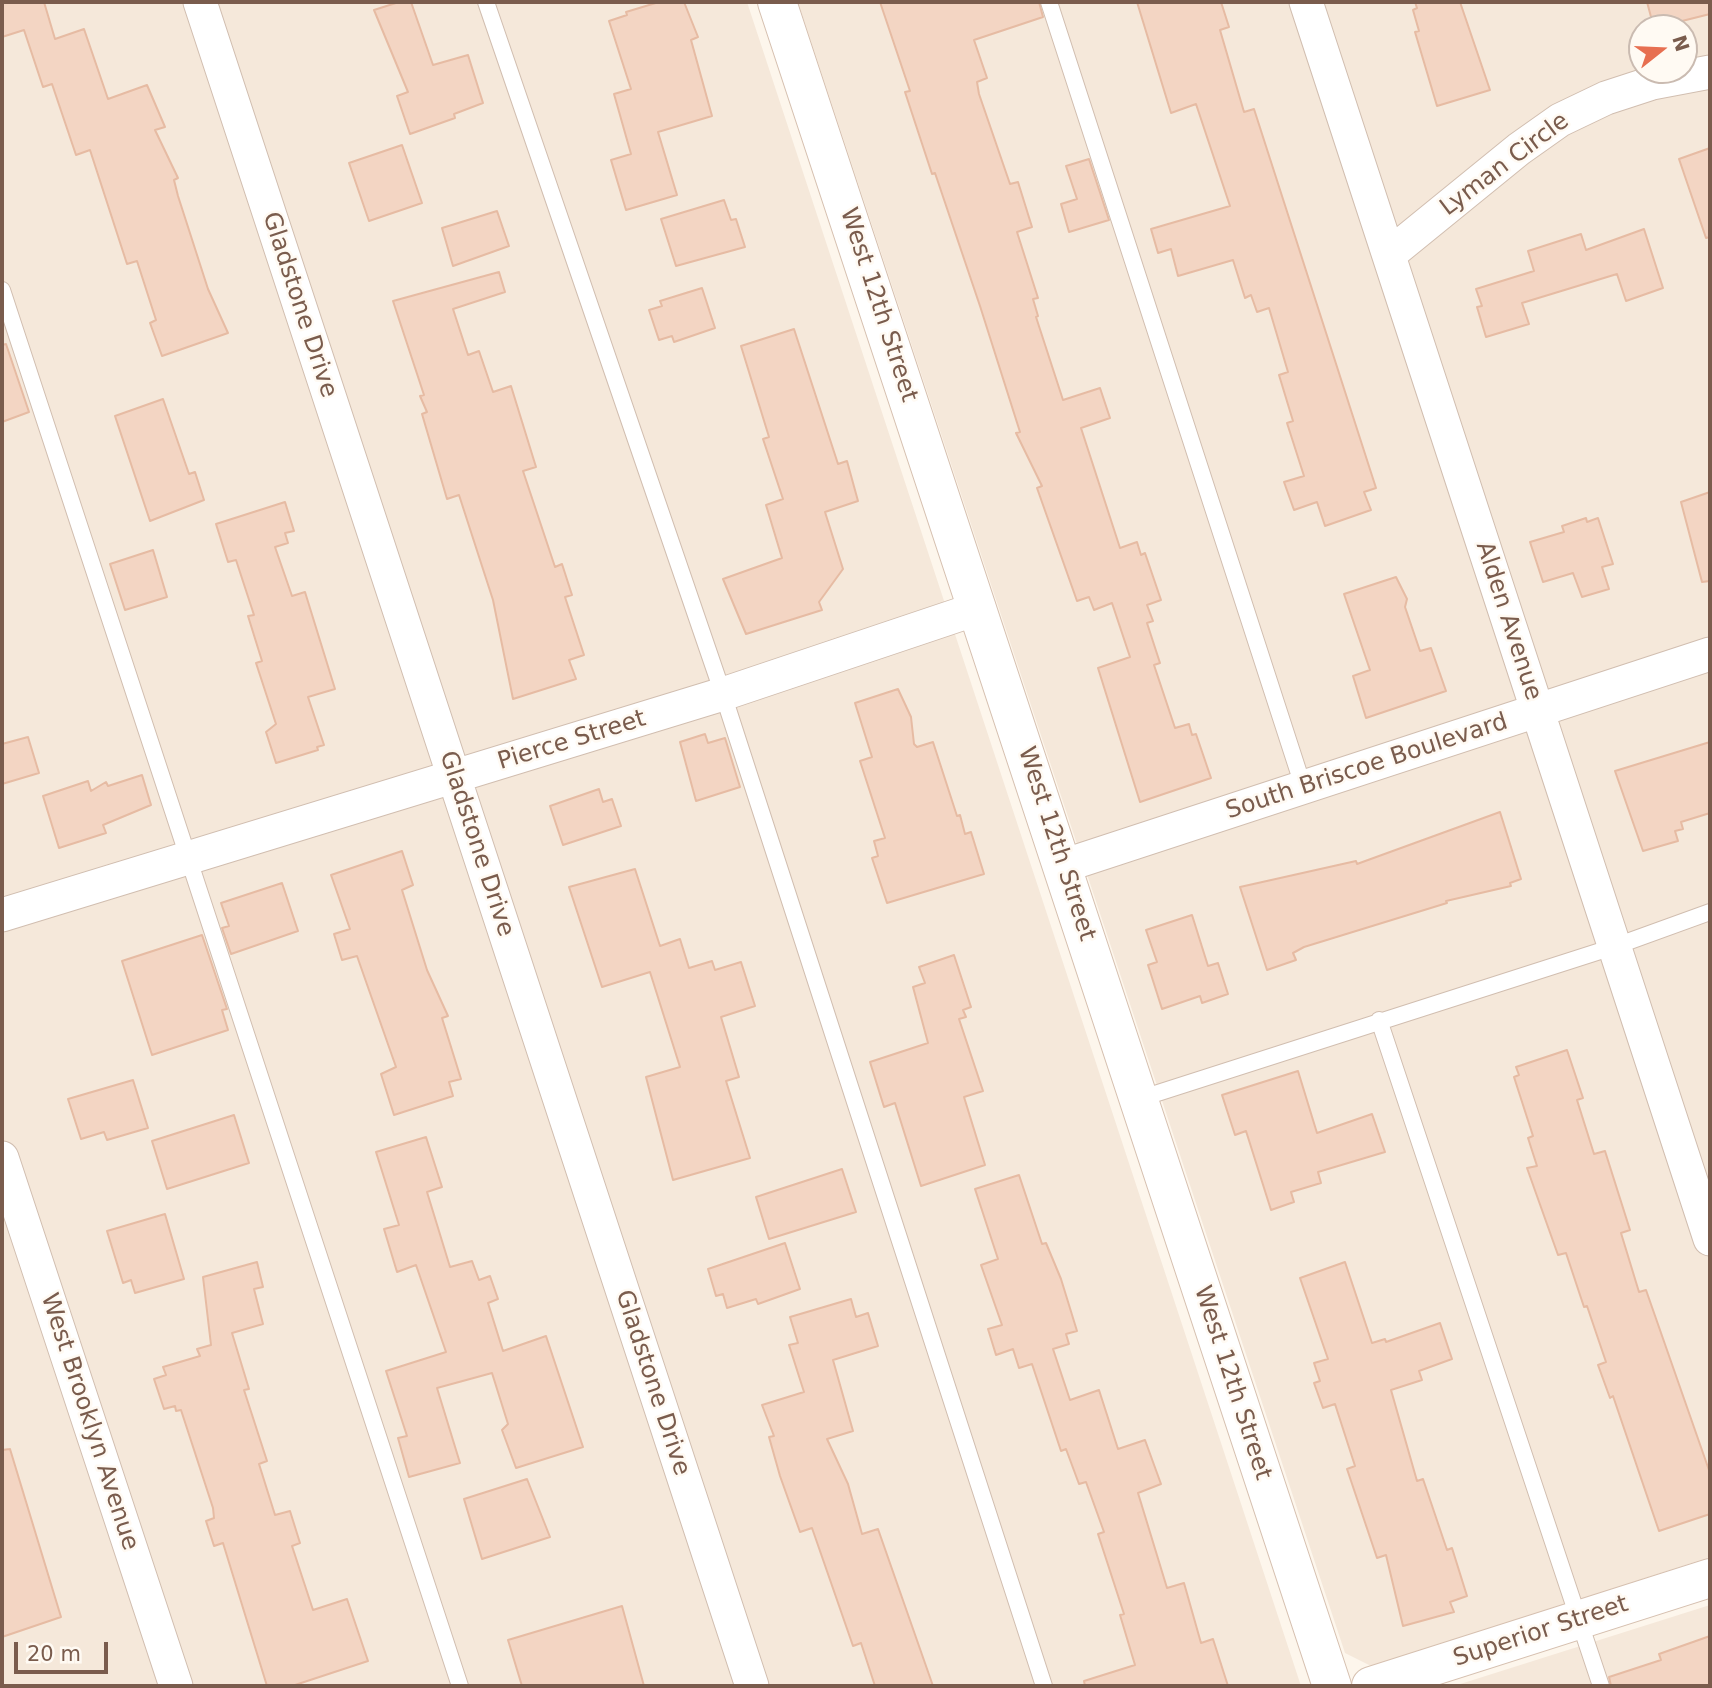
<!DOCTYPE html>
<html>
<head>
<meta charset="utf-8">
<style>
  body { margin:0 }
  #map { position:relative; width:1712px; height:1688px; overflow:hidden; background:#fdf6ec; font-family:"DejaVu Sans",sans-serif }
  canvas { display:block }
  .frame { position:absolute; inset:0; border:4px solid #7a5c4d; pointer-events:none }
  .north { position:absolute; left:1628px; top:14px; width:70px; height:70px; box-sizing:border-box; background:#fffaf3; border:2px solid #cabbb1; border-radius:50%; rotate:72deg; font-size:19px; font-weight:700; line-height:28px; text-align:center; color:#7a5c4d }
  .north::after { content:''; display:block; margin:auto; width:24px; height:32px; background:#e76f51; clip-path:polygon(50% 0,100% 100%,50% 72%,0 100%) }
  .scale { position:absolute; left:14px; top:1642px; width:94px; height:32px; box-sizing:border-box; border:4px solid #7a5c4d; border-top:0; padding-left:9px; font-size:21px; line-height:24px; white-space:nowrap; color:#7a5c4d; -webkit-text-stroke:5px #fffaf3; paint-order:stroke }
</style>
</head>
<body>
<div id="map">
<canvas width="1712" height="1688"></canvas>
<div class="frame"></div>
<div class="north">N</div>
<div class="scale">20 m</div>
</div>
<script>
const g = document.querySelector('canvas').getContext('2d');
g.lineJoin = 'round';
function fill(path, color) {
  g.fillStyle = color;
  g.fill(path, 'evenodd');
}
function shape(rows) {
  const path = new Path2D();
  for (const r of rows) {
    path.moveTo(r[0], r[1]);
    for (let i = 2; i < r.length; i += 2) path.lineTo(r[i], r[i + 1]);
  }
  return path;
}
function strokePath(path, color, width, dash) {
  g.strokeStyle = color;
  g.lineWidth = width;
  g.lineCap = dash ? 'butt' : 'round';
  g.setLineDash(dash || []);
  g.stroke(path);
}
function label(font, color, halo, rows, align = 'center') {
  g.font = font + ' "DejaVu Sans",sans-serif';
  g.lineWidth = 5;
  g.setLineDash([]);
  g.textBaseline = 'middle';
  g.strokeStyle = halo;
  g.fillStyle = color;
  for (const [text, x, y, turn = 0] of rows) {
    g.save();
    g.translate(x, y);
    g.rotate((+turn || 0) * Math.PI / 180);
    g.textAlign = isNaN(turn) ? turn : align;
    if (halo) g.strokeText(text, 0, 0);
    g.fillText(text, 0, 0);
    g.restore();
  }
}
fill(shape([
  [2,2,747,2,1301,1686,2,1686],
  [798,2,1710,2,1710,1557,1373,1667,1345,1653],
  [1642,28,1684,28,1684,70,1642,70],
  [1710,1605,1710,1686,1454,1686]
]), '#f5e8da');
const building = shape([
  [2,2,44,2,55,39,84,29,108,99,147,85,165,127,155,130,178,178,174,180,178,196,208,289,228,333,162,356,150,323,156,320,137,261,127,264,90,150,76,155,52,84,43,87,24,30,2,37,2,2],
  [399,2,411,2,433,65,468,55,483,103,454,114,455,118,410,134,397,96,408,92,374,10,399,2],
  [659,2,684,2,698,37,691,40,712,116,658,132,677,195,626,210,611,160,631,154,614,94,631,89,609,21,627,15,626,12,659,2],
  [880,2,1039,2,1043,17,974,40,987,78,977,82,979,94,1010,184,1018,182,1032,227,1017,232,1038,298,1033,299,1038,316,1036,317,1063,400,1100,388,1110,418,1081,428,1120,548,1137,542,1141,555,1145,553,1161,600,1147,605,1153,621,1147,623,1160,663,1154,665,1175,728,1189,724,1192,735,1196,734,1211,778,1140,802,1098,668,1130,657,1112,603,1094,610,1089,597,1077,601,1037,488,1042,486,1016,433,1020,432,980,306,935,173,932,174,905,92,910,91,880,2],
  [1137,2,1221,2,1229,27,1220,30,1244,112,1254,109,1376,488,1364,492,1371,510,1325,526,1317,502,1294,510,1284,482,1304,476,1287,423,1293,421,1279,375,1288,372,1269,308,1257,312,1251,295,1245,298,1233,260,1178,276,1171,249,1158,253,1151,229,1230,206,1196,104,1171,113,1137,2],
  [1415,2,1460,2,1490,90,1437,106,1415,32,1419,31,1413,10,1417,8,1415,2],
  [1647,2,1710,2,1710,14,1654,28,1647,2],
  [402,145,422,203,369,221,349,163,402,145],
  [1710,148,1710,237,1706,238,1679,159,1710,148],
  [1089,159,1109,220,1069,232,1061,204,1077,199,1066,166,1089,159],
  [724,200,731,220,736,219,745,247,676,266,661,219,724,200],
  [497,211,509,246,453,266,442,228,497,211],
  [1644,229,1663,288,1626,301,1617,274,1522,303,1529,324,1486,337,1477,307,1482,306,1476,289,1534,271,1528,251,1581,234,1586,250,1644,229],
  [499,272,505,292,453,309,468,355,479,351,493,392,511,386,536,467,523,471,555,567,562,564,572,595,565,597,584,655,569,660,576,679,513,699,493,600,459,495,447,499,422,414,427,412,420,396,424,395,393,301,499,272],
  [702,288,715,328,674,342,672,336,659,340,649,310,662,306,660,301,702,288],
  [794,329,838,464,847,461,858,501,825,512,843,569,819,602,822,610,746,634,723,579,782,558,766,505,783,499,763,439,769,437,741,346,794,329],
  [6,344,29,412,2,422,2,345,6,344],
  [163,399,189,474,195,472,204,500,150,521,115,416,163,399],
  [1710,492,1710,581,1702,582,1681,502,1710,492],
  [285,502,294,531,285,533,288,543,275,547,292,596,305,592,335,689,308,697,324,745,317,747,318,750,276,763,266,732,276,724,256,663,262,661,248,616,254,615,236,560,228,562,216,524,285,502],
  [1586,518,1587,522,1598,518,1613,564,1602,567,1609,589,1582,597,1573,573,1543,582,1530,542,1564,532,1562,526,1586,518],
  [153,550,167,597,125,610,110,564,153,550],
  [1396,577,1407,599,1405,607,1420,651,1431,648,1446,691,1366,718,1353,676,1370,670,1344,594,1396,577],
  [898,689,911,717,914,744,917,747,933,742,957,816,960,815,965,834,971,832,984,874,887,903,872,858,878,856,874,841,885,838,860,761,872,757,855,703,898,689],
  [705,734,708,743,725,738,740,787,696,801,680,742,705,734],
  [28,737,39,773,2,784,2,744,28,737],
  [1710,742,1710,813,1681,822,1683,829,1675,831,1678,841,1643,851,1615,771,1710,742],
  [142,775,151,805,103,825,106,833,59,848,43,796,88,781,91,791,106,782,108,786,142,775],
  [599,789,603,802,612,799,621,826,563,845,550,806,599,789],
  [1500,812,1521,879,1510,883,1511,886,1446,901,1447,903,1304,947,1293,953,1296,960,1267,970,1240,887,1356,861,1357,864,1500,812],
  [402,851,413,885,402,890,427,970,448,1016,442,1018,461,1079,449,1082,453,1096,394,1115,381,1074,396,1067,357,956,342,960,334,934,350,929,331,875,402,851],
  [635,869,660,946,680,939,689,968,712,961,715,970,741,962,755,1006,721,1017,739,1077,726,1081,750,1158,673,1180,646,1077,680,1067,650,972,602,987,569,887,635,869],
  [282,883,298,931,231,954,222,928,229,926,221,903,282,883],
  [1192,915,1208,966,1218,963,1228,994,1202,1003,1200,996,1162,1009,1148,965,1157,962,1146,930,1192,915],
  [202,935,227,1009,222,1010,228,1030,152,1055,122,961,202,935],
  [954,955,971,1007,963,1010,966,1017,959,1019,983,1091,964,1097,985,1165,921,1186,895,1103,884,1107,870,1062,928,1043,913,987,925,983,919,967,954,955],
  [1567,1050,1583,1098,1577,1100,1594,1154,1605,1151,1630,1230,1621,1233,1639,1292,1646,1290,1710,1473,1710,1514,1659,1531,1613,1396,1610,1398,1598,1365,1606,1362,1587,1306,1584,1307,1566,1253,1558,1255,1527,1168,1537,1166,1528,1138,1533,1136,1514,1077,1519,1075,1516,1067,1567,1050],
  [1298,1071,1317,1133,1372,1114,1385,1152,1318,1172,1321,1183,1291,1192,1294,1202,1271,1210,1246,1131,1235,1135,1222,1095,1298,1071],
  [133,1080,148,1128,107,1140,104,1132,81,1139,68,1099,133,1080],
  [234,1115,249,1163,167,1189,152,1141,234,1115],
  [426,1137,442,1187,427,1192,450,1267,472,1261,479,1280,490,1276,498,1299,488,1303,503,1351,546,1336,583,1447,516,1468,502,1430,508,1424,492,1373,437,1388,460,1463,409,1477,398,1438,407,1436,386,1371,446,1352,416,1265,397,1272,384,1229,399,1225,376,1152,426,1137],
  [842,1169,856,1212,769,1239,756,1197,842,1169],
  [1019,1175,1042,1244,1046,1243,1061,1279,1077,1331,1066,1334,1069,1344,1053,1349,1070,1400,1099,1390,1118,1449,1145,1440,1161,1484,1138,1493,1167,1588,1184,1583,1201,1643,1213,1639,1228,1686,1085,1686,1084,1681,1135,1665,1120,1615,1124,1614,1098,1534,1104,1532,1086,1482,1079,1484,1066,1449,1061,1451,1032,1364,1019,1368,1013,1349,996,1355,988,1329,1002,1325,981,1265,998,1259,975,1189,1019,1175],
  [165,1214,184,1279,135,1293,131,1280,123,1283,107,1231,165,1214],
  [785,1243,800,1289,758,1304,756,1299,727,1308,723,1294,716,1296,708,1269,785,1243],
  [257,1262,263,1287,254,1289,263,1324,232,1333,249,1389,244,1390,267,1461,259,1464,275,1515,290,1511,300,1543,292,1546,313,1610,347,1599,368,1661,292,1686,267,1686,223,1543,214,1546,206,1521,214,1518,213,1508,181,1410,176,1411,175,1406,164,1409,154,1379,166,1375,163,1367,200,1356,197,1349,211,1345,203,1277,257,1262],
  [1345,1262,1372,1343,1385,1339,1386,1342,1440,1323,1452,1359,1419,1371,1422,1380,1391,1390,1417,1481,1423,1479,1447,1550,1452,1548,1467,1596,1450,1602,1454,1612,1403,1626,1386,1555,1377,1558,1347,1469,1355,1466,1335,1404,1323,1408,1314,1383,1320,1381,1314,1363,1328,1359,1300,1278,1345,1262],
  [851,1299,856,1317,868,1313,878,1346,833,1360,853,1431,827,1439,848,1484,862,1534,878,1529,933,1686,875,1686,861,1643,853,1646,812,1528,800,1532,780,1476,769,1437,774,1436,762,1405,804,1392,789,1345,798,1343,790,1317,851,1299],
  [10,1449,61,1617,2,1637,2,1450,10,1449],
  [527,1479,550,1537,482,1559,464,1499,527,1479],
  [622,1606,644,1686,522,1686,508,1640,622,1606],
  [1710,1636,1710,1686,1611,1686,1609,1677,1661,1660,1659,1654,1710,1636]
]);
fill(building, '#f3d5c3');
strokePath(building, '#e6bba3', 2);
const lane = shape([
  [486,2,723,694,1044,1686],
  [1049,2,1304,789],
  [2,290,460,1686],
  [1379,1020,1601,1686],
  [1139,1099,1616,946,1710,912]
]);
const street = shape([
  [200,2,752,1686],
  [1306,2,1710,1239],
  [1390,254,1519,149,1560,120,1606,98,1652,83,1710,72],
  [1063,866,1710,654],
  [2,915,723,694,979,608],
  [2,1158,176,1686]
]);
const secondary = shape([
  [777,2,1332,1686],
  [1371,1686,1710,1578]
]);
strokePath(lane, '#d1beb0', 18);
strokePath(street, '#d1beb0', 35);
strokePath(secondary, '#d6c0b0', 40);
strokePath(lane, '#fff', 16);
strokePath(street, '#fff', 33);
strokePath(secondary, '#fff', 38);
label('24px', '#7a5c4d', '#fffaf3', [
  ["Lyman Circle",1505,165,-37],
  ["Gladstone Drive",299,305,72],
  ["West 12th Street",878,305,72],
  ["Alden Avenue",1508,621,72],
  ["Pierce Street",572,741,-17],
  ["South Briscoe Boulevard",1367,767,-18],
  ["Gladstone Drive",476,844,72],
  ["West 12th Street",1056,844,72],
  ["Gladstone Drive",652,1383,72],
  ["West 12th Street",1232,1383,72],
  ["West Brooklyn Avenue",89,1422,72],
  ["Superior Street",1541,1632,-18]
]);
</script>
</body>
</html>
